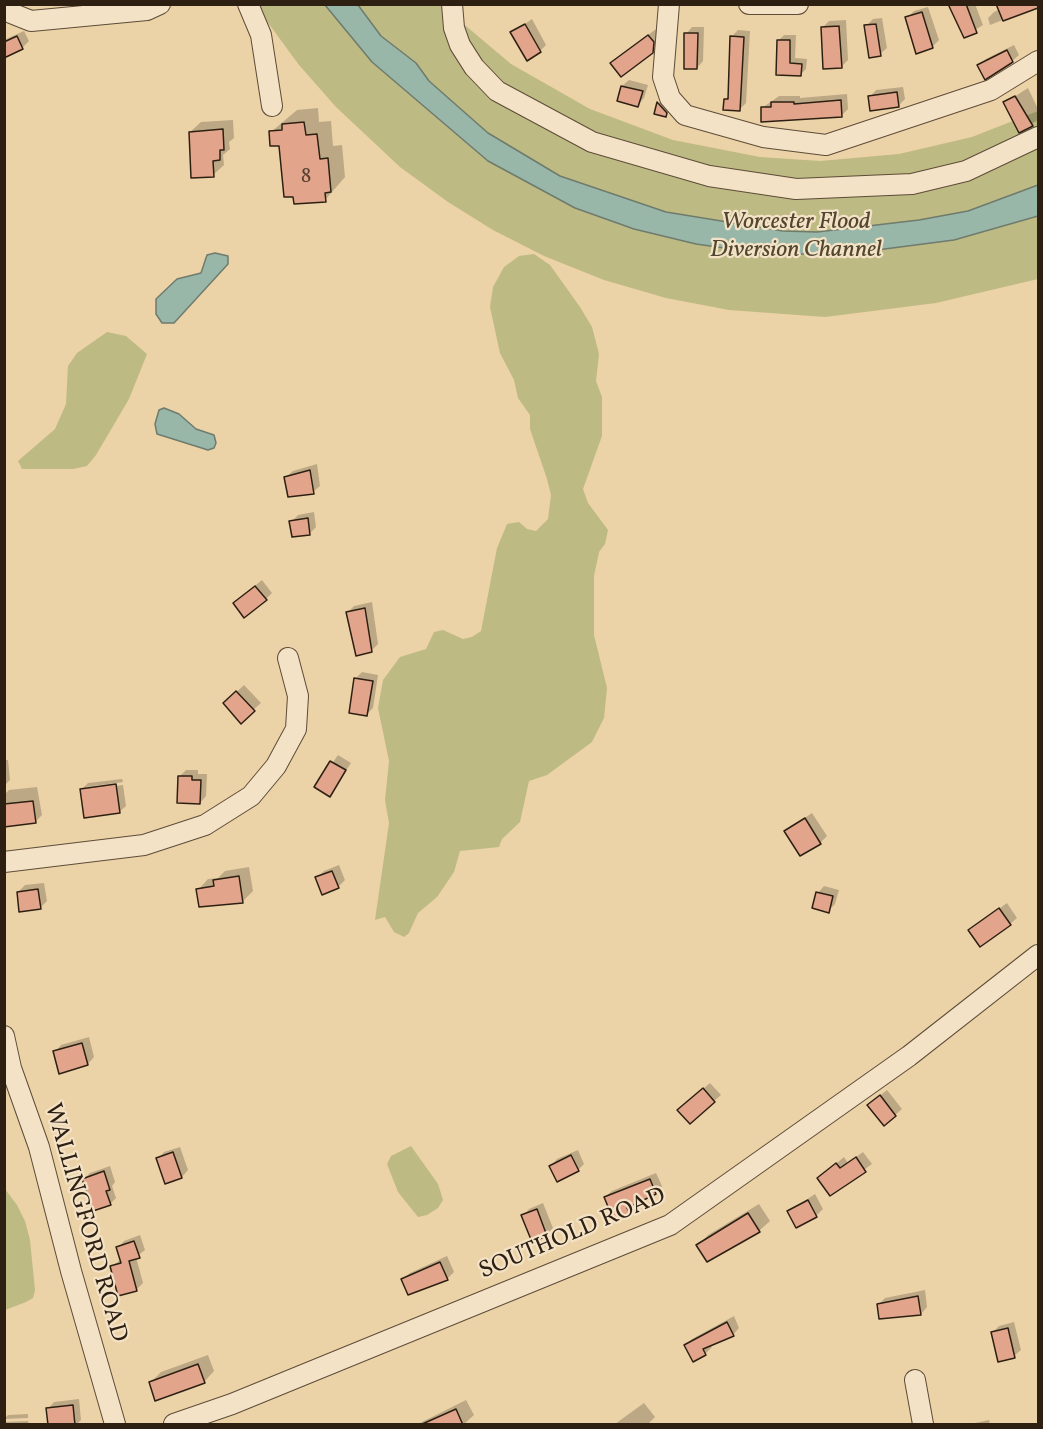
<!DOCTYPE html>
<html>
<head>
<meta charset="utf-8">
<style>
  body { margin:0 }
  #map { position:relative; width:1043px; height:1429px; overflow:hidden; background:#ecd2a7; font-family:Vollkorn,serif }
  canvas { display:block }
  .frame { position:absolute; inset:0; border:6px solid #2d2013; pointer-events:none }
</style>
</head>
<body>
<div id="map">
<canvas width="1043" height="1429"></canvas>
<div class="frame"></div>
</div>
<script>
const g = document.querySelector('canvas').getContext('2d');
g.lineJoin = 'round';
function fill(path, color) {
  g.fillStyle = color;
  g.fill(path, 'evenodd');
}
function shape(rows) {
  const path = new Path2D();
  for (const r of rows) {
    path.moveTo(r[0], r[1]);
    for (let i = 2; i < r.length; i += 2) path.lineTo(r[i], r[i + 1]);
  }
  return path;
}
function strokePath(path, color, width, dash) {
  g.strokeStyle = color;
  g.lineWidth = width;
  g.lineCap = dash ? 'butt' : 'round';
  g.setLineDash(dash || []);
  g.stroke(path);
}
function label(font, color, halo, rows, align = 'center') {
  g.font = font + ' Vollkorn,serif';
  g.lineWidth = 4.5;
  g.setLineDash([]);
  g.textBaseline = 'middle';
  g.strokeStyle = halo;
  g.fillStyle = color;
  for (const [text, x, y, turn = 0] of rows) {
    g.save();
    g.translate(x, y);
    g.rotate((+turn || 0) * Math.PI / 180);
    g.textAlign = isNaN(turn) ? turn : align;
    if (halo) g.strokeText(text, 0, 0);
    g.fillText(text, 0, 0);
    g.restore();
  }
}
fill(shape([
  [255,5,441,5,511,64,590,109,673,140,760,157,820,161,899,154,972,137,1038,111,1038,279,936,303,825,317,729,310,666,298,604,280,544,256,493,230,448,202,400,167,336,107,299,65],
  [534,254,550,265,580,307,592,327,599,354,596,381,602,397,602,436,583,489,588,503,608,530,605,544,599,552,594,576,594,635,607,688,604,718,592,742,547,775,529,781,520,822,502,839,499,847,460,851,454,872,437,897,418,913,409,933,404,937,394,932,385,917,375,920,389,823,385,800,389,761,378,708,383,680,400,657,426,649,434,632,443,630,463,639,472,637,481,631,497,548,507,524,519,522,527,529,536,531,548,519,551,495,547,479,530,429,530,415,518,398,514,380,500,353,490,307,493,287,504,267,519,256],
  [107,332,126,336,147,354,129,399,96,455,87,466,73,469,22,469,18,461,55,429,66,404,68,366,77,353],
  [411,1146,438,1184,443,1200,438,1208,427,1215,418,1217,398,1192,387,1164,391,1156],
  [5,1189,17,1205,25,1221,30,1240,35,1290,33,1298,26,1302,5,1310]
]), '#beba83');
const water = shape([
  [325,5,358,5,381,36,416,63,429,81,488,133,560,176,666,212,783,231,817,232,919,220,968,211,1038,185,1038,216,954,240,846,254,766,254,696,244,634,229,575,208,488,161,372,62,325,5],
  [215,253,228,256,228,264,174,323,162,323,156,314,156,299,177,279,201,273,207,255,215,253],
  [164,408,179,414,196,429,214,435,216,443,214,448,208,450,157,434,155,424,159,410,164,408]
]);
fill(water, '#99b7a9');
strokePath(water, '#6e7b6d', 1.5);
fill(shape([
  [948,4,975,4,983,25,965,36],
  [1011,4,1028,10,990,25,988,18,994,12],
  [928,7,939,40,932,47,907,18,914,11],
  [882,18,887,48,880,54,866,26,873,19],
  [532,19,546,45,540,51,512,33],
  [846,20,848,60,841,67,822,28,829,21],
  [692,27,704,27,703,61,697,68,686,34],
  [656,29,660,35,659,45,652,52,619,57],
  [738,30,750,31,746,103,739,110,726,99,729,96,731,37],
  [24,31,29,41,22,48,4,56,4,40],
  [784,35,796,35,795,58,807,59,806,69,801,74,778,73,778,41],
  [1014,45,1019,55,1012,61,979,65,986,59],
  [629,80,648,85,644,98,638,105,619,100,622,86],
  [903,87,905,99,898,106,870,97,876,90],
  [1028,88,1038,109,1038,120,1020,131,1005,103],
  [847,94,848,109,842,115,762,108,779,96,800,96,800,98],
  [665,97,672,109,665,115,656,113,659,103],
  [318,108,319,122,331,121,333,146,342,145,345,177,325,200,271,132,297,110],
  [233,120,234,138,229,142,230,149,223,155,224,165,213,175,190,132,201,122],
  [317,464,320,486,313,492,286,477,293,471],
  [314,512,316,527,310,533,291,522,298,515],
  [262,580,272,593,266,599,241,597],
  [372,602,378,644,372,650,347,613,354,606],
  [362,672,378,675,373,708,367,714,355,679],
  [244,685,261,703,241,721,225,703],
  [338,755,351,763,330,795,316,787],
  [4,760,8,760,10,780,4,786],
  [186,770,198,770,198,774,207,774,206,796,200,803,180,776],
  [122,779,123,782,86,787,86,790,123,785,126,806,119,812,81,790,88,783],
  [37,787,42,815,35,822,4,820,4,795,9,790],
  [812,813,827,836,820,843,786,831],
  [339,865,345,880,338,887,317,878,324,871],
  [249,867,253,891,242,902,198,890,208,879,218,878,225,871],
  [44,883,47,901,40,908,18,892,25,885],
  [824,886,839,890,835,904,828,911,818,893],
  [1007,903,1017,918,1010,924,970,930],
  [89,1037,94,1057,88,1064,55,1052,61,1045],
  [710,1083,721,1095,714,1101,686,1104],
  [887,1090,902,1109,895,1115,876,1099],
  [180,1147,188,1170,182,1177,158,1159,164,1152],
  [578,1150,584,1164,578,1170,551,1166,557,1159],
  [863,1152,872,1164,830,1194,820,1177,844,1157,848,1163],
  [110,1166,115,1182,112,1186,116,1198,110,1204,84,1179,90,1173],
  [656,1173,662,1186,656,1193,634,1203,636,1207,629,1213,605,1197,612,1191],
  [815,1194,823,1209,816,1216,789,1211],
  [543,1203,553,1228,547,1234,533,1240,523,1216,529,1209],
  [759,1204,770,1221,759,1231,707,1260,698,1246,708,1235],
  [140,1235,145,1250,136,1257,143,1283,136,1290,112,1266,122,1259,118,1248,124,1241],
  [447,1256,454,1272,447,1279,403,1279,410,1273],
  [925,1290,927,1307,921,1314,878,1305,885,1298],
  [734,1316,739,1328,733,1335,710,1344,712,1347,705,1354,686,1345,692,1339],
  [1014,1322,1021,1350,1014,1356,993,1332,999,1326],
  [208,1355,214,1371,204,1382,150,1383,161,1372],
  [79,1399,81,1420,77,1424,49,1424,48,1409,54,1402],
  [466,1400,474,1415,464,1424,418,1424],
  [644,1403,655,1417,648,1424,615,1424],
  [28,1414,28,1418,4,1419,8,1415],
  [989,1420,990,1424,969,1424,970,1424],
  [28,1421,29,1424,4,1424,4,1422]
]), '#0003');
const building = shape([
  [948,4,966,4,977,33,964,38,948,4],
  [996,4,1038,4,1038,8,1003,21,996,4],
  [922,12,933,48,916,54,905,17,922,12],
  [525,24,541,52,527,61,510,32,525,24],
  [876,24,881,56,869,58,864,25,876,24],
  [839,26,842,68,823,69,821,27,839,26],
  [684,33,698,33,697,69,684,69,684,33],
  [648,35,654,42,653,53,621,77,610,63,648,35],
  [17,36,23,49,4,58,4,42,17,36],
  [730,36,744,37,740,111,723,110,724,99,728,99,730,36],
  [777,40,790,40,790,63,802,64,801,76,776,75,777,40],
  [1007,50,1013,62,985,80,977,65,1007,50],
  [621,86,643,91,638,107,617,101,621,86],
  [897,92,899,107,870,111,868,96,897,92],
  [1015,96,1033,126,1019,133,1003,102,1015,96],
  [841,100,842,117,761,122,761,107,771,107,771,102,794,102,794,104,841,100],
  [657,102,667,113,666,117,654,114,657,102],
  [304,122,306,135,317,134,320,159,328,158,331,192,325,193,326,202,294,204,293,197,284,197,279,146,270,146,269,131,282,130,282,124,304,122],
  [223,129,224,150,220,150,220,160,213,161,214,177,191,178,189,132,223,129],
  [310,470,314,494,288,497,284,477,310,470],
  [308,518,310,535,292,537,289,521,308,518],
  [255,586,267,600,244,618,233,603,255,586],
  [365,608,372,652,356,656,346,612,365,608],
  [354,678,373,681,367,716,349,713,354,678],
  [236,691,255,711,241,724,223,703,236,691],
  [330,761,346,770,330,797,314,787,330,761],
  [178,776,192,776,192,780,201,780,200,804,177,803,178,776],
  [116,784,120,813,84,818,80,789,116,784],
  [33,801,36,823,4,827,4,804,33,801],
  [805,818,821,844,800,856,784,831,805,818],
  [332,871,339,888,322,895,315,877,332,871],
  [239,876,243,903,199,907,196,889,214,886,213,880,239,876],
  [38,889,41,909,19,912,17,892,38,889],
  [816,892,833,896,829,913,812,908,816,892],
  [999,908,1011,925,980,947,968,930,999,908],
  [82,1043,88,1065,59,1074,53,1051,82,1043],
  [703,1088,715,1102,690,1124,677,1110,703,1088],
  [880,1095,896,1116,884,1126,867,1105,880,1095],
  [173,1152,182,1178,165,1184,156,1158,173,1152],
  [571,1155,579,1171,557,1182,549,1166,571,1155],
  [856,1157,866,1172,830,1196,817,1178,836,1163,840,1168,856,1157],
  [104,1171,110,1190,106,1191,111,1205,93,1211,82,1179,104,1171],
  [650,1179,656,1194,627,1208,630,1214,614,1221,604,1197,650,1179],
  [808,1200,817,1217,796,1228,787,1211,808,1200],
  [537,1209,547,1236,532,1242,521,1215,537,1209],
  [748,1213,760,1232,707,1262,696,1245,748,1213],
  [134,1241,140,1258,129,1261,137,1291,118,1296,110,1266,121,1263,116,1247,134,1241],
  [440,1262,448,1280,408,1295,401,1279,440,1262],
  [918,1296,921,1315,879,1319,877,1304,918,1296],
  [727,1322,734,1336,703,1349,706,1355,693,1362,684,1345,727,1322],
  [1008,1328,1015,1358,998,1362,991,1332,1008,1328],
  [198,1364,205,1383,155,1401,149,1382,198,1364],
  [73,1405,75,1425,48,1425,46,1408,73,1405],
  [456,1409,463,1425,420,1425,456,1409]
]);
fill(building, '#e2a58b');
strokePath(building, '#2d2013', 1.5);
const minor = shape([
  [248,4,261,35,272,106],
  [452,4,454,28,460,45,474,67,497,91,592,142,709,176,796,189,912,184,966,171,1038,137],
  [669,4,663,77,670,98,685,115,763,137,826,145,991,90,1038,61],
  [749,4,798,4],
  [4,5,11,13,31,21,147,10,160,4],
  [4,862,144,845,205,825,251,796,276,766,296,729,298,696,288,658],
  [4,1036,11,1068,39,1147,71,1271,115,1424],
  [915,1380,923,1424],
  [174,1424,232,1404,670,1225,909,1056,1038,955]
]);
strokePath(minor, '#5d4c38', 22);
strokePath(minor, '#f3e2c6', 20);
label('21px', '#5a4131', null, [
  ["8",306,178]
]);
label('italic 24px', '#51462f', '#f3e2c6', [
  ["Worcester Flood",796,224],
  ["Diversion Channel",796,252]
]);
label('24px', '#2d2013', '#f3e2c6', [
  ["WALLINGFORD ROAD",84,1223,74],
  ["SOUTHOLD ROAD",573,1235,-23]
]);
</script>
</body>
</html>
